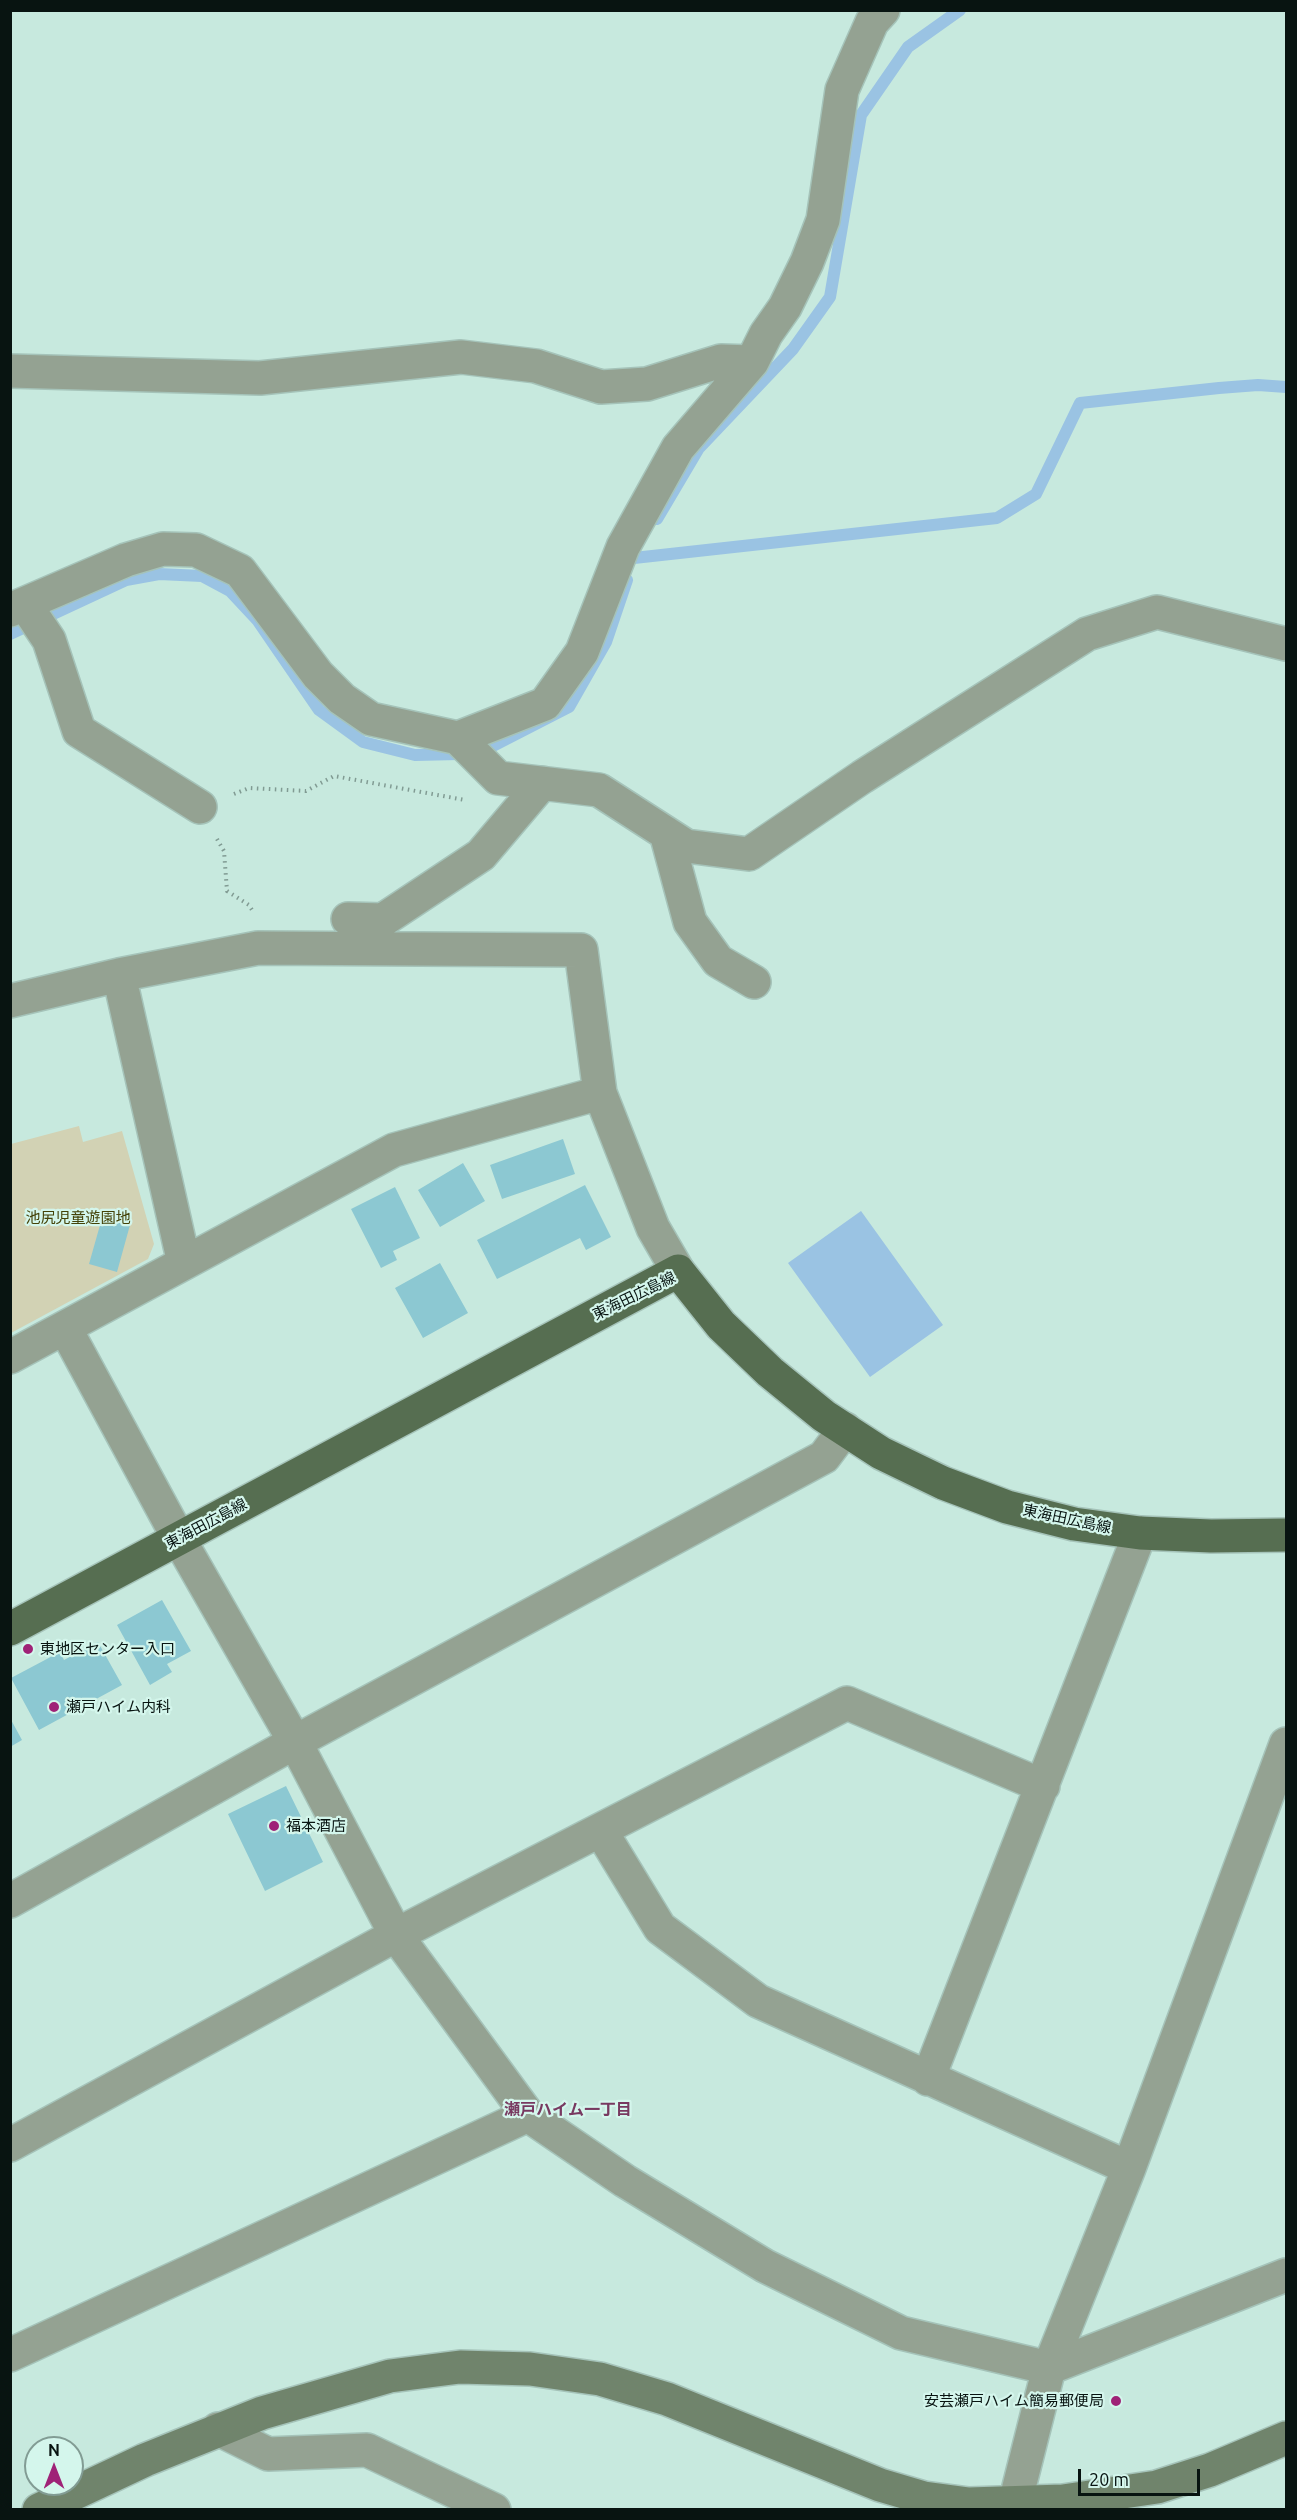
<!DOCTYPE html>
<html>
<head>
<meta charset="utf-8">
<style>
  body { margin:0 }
  #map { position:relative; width:1297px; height:2520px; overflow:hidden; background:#c7e9de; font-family:Ubuntu,sans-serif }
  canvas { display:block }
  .frame { position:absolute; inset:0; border:12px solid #081411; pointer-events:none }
  .north { position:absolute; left:24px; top:2436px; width:60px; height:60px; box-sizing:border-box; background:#d4f6ec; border:2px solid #829c94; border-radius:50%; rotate:0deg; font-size:16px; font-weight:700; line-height:24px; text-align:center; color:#081411 }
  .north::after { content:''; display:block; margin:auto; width:21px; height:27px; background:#9f2277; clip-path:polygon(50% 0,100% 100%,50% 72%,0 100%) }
  .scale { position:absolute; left:1078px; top:2469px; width:122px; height:27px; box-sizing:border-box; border:3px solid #081411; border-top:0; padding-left:8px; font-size:18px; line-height:21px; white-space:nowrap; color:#081411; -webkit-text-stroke:4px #d4f6ec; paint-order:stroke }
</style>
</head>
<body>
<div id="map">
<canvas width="1297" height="2520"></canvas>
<div class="frame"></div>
<div class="north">N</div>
<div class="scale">20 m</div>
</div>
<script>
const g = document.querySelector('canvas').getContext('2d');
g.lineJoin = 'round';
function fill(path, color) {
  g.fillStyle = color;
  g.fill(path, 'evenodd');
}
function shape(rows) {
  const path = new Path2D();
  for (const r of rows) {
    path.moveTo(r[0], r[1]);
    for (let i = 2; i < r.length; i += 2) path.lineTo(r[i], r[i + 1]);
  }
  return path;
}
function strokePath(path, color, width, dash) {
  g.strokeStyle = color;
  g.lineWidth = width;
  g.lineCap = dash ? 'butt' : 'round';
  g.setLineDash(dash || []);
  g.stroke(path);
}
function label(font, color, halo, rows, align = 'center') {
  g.font = font + ' Ubuntu,"Noto Sans JP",sans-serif';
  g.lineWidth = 4.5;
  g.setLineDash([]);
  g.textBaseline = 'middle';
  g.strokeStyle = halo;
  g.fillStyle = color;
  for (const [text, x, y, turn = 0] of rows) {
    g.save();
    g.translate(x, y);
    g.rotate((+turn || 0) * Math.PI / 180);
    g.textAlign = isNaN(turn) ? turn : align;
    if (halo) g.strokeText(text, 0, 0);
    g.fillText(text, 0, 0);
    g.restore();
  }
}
fill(shape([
  [79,1126,83,1142,122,1131,154,1244,148,1259,11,1333,11,1144]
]), '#d2d2b4');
fill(shape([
  [861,1211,943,1325,870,1377,788,1263]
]), '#9ac3e3');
strokePath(shape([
  [657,519,699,448,793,349,830,297,861,115,908,47,960,10],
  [634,558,997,518,1036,494,1080,403,1219,388,1258,385,1286,387],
  [10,634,126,580,159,574,202,576,230,591,258,621,319,710,363,742,415,755,459,754,493,746,569,707,606,642,627,580]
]), '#9ac3e3', 12);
fill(shape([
  [563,1139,575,1174,502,1199,490,1165],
  [463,1163,485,1201,440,1227,418,1190],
  [585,1185,611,1237,586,1250,580,1238,497,1279,477,1240],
  [395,1187,420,1238,393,1251,397,1260,381,1268,351,1209],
  [102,1218,130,1225,117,1272,89,1264],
  [440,1263,468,1313,423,1338,395,1288],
  [162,1600,191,1651,167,1664,172,1672,150,1685,117,1625],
  [98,1642,122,1685,39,1730,11,1678,60,1652,64,1660],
  [10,1718,22,1740,10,1747],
  [286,1786,323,1862,265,1891,228,1814]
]), '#8cc8d2');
const street = shape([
  [10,371,260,378,461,357,536,366,601,387,647,384,721,361,752,362],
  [25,604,49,640,79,731,200,807],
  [10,610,126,560,163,549,196,550,240,571,318,675,342,699,371,719,458,738,498,778,599,790,686,846,749,854,862,777,1087,634,1157,612,1286,644],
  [458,738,545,704,582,652,623,547,678,448,752,362,766,334,785,307,807,262,823,220,842,90,872,22,883,10],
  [666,833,690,922,718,961,754,982],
  [348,919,383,920,481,855,542,783],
  [119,975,184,1263],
  [10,1001,119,975,258,948,581,950,600,1093,653,1228,678,1271],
  [65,1328,179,1539,295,1742,396,1935,528,2115,625,2181,765,2266,901,2333,1049,2368,1286,2275],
  [10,1357,394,1150,600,1093],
  [601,1831,660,1928,758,2001,1129,2168],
  [10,1901,295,1742,824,1457,845,1429],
  [928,2079,1140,1533],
  [10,2145,396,1935,847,1703,1043,1786],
  [10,2355,528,2115],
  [218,2429,268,2454,367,2450,494,2510],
  [1015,2503,1049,2368,1129,2168,1286,1744]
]);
const secondary = shape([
  [39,2510,145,2460,262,2413,390,2376,460,2367,530,2369,600,2379,667,2399,880,2485,924,2498,969,2504,1063,2501,1157,2487,1210,2470,1286,2438]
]);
const primary = shape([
  [10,1629,678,1271,721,1325,770,1372,824,1416,881,1453,943,1483,1007,1507,1074,1524,1140,1533,1211,1536,1286,1535]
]);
strokePath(street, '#a5c3b9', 36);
strokePath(secondary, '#a5c3b9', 36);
strokePath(primary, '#a5c3b9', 36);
strokePath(shape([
  [234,794,249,788,306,791,334,776,465,800],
  [217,839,224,851,227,891,249,905,252,910]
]), '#819b93', 4, [1.5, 4.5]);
strokePath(street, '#94a292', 33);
strokePath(secondary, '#70846c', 33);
strokePath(primary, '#566e51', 33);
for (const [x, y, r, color] of [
  [28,1649,6,"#9f2277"],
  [54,1707,6,"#9f2277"],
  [274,1826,6,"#9f2277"],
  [1116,2401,6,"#9f2277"]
]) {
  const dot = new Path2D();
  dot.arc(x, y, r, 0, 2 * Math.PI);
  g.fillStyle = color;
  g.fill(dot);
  strokePath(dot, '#d4f6ec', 2);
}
label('15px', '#444208', '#d4f6ec', [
  ["池尻児童遊園地",78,1218]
]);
label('15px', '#081411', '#d4f6ec', [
  ["東海田広島線",634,1296,-26],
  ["東海田広島線",1067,1519,12],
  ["東海田広島線",206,1524,-28]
]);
label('15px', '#081411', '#d4f6ec', [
  ["東地区センター入口",40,1649],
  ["瀬戸ハイム内科",66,1707],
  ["福本酒店",286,1826],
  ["安芸瀬戸ハイム簡易郵便局",1104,2401,"right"]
], 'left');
label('bold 16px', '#783960', '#d4f6ec', [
  ["瀬戸ハイム一丁目",568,2110]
]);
</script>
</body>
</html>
